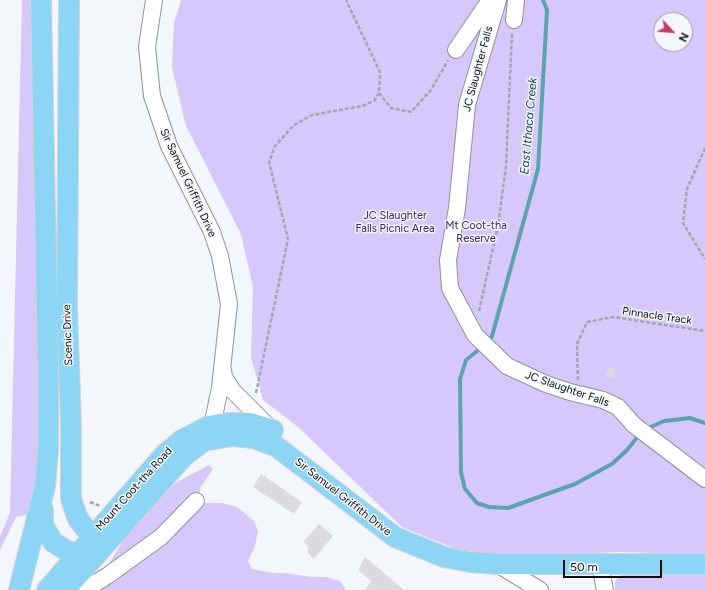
<!DOCTYPE html>
<html>
<head>
<meta charset="utf-8">
<style>
  body { margin:0 }
  #map { position:relative; width:705px; height:590px; overflow:hidden; background:#f3f7fb; font-family:Figtree,sans-serif }
  canvas { display:block }
  .north { position:absolute; left:653px; top:12px; width:40px; height:40px; box-sizing:border-box; background:#f3f7fb; border:1px solid #989b9e; border-radius:50%; rotate:116deg; font-size:11px; font-weight:700; line-height:16px; text-align:center; color:#0f1012 }
  .north::after { content:''; display:block; margin:auto; width:14px; height:18px; background:#c93c6c; clip-path:polygon(50% 0,100% 100%,50% 72%,0 100%) }
  .scale { position:absolute; left:563px; top:560px; width:99px; height:18px; box-sizing:border-box; border:2px solid #0f1012; border-top:0; padding-left:5px; font-size:12px; line-height:14px; white-space:nowrap; color:#0f1012; -webkit-text-stroke:3px #f3f7fb; paint-order:stroke }
</style>
</head>
<body>
<div id="map">
<canvas width="705" height="590"></canvas>
<div class="north">N</div>
<div class="scale">50 m</div>
</div>
<script>
const g = document.querySelector('canvas').getContext('2d');
g.lineJoin = 'round';
function fill(path, color) {
  g.fillStyle = color;
  g.fill(path, 'evenodd');
}
function shape(rows) {
  const path = new Path2D();
  for (const r of rows) {
    path.moveTo(r[0], r[1]);
    for (let i = 2; i < r.length; i += 2) path.lineTo(r[i], r[i + 1]);
  }
  return path;
}
function strokePath(path, color, width, dash) {
  g.strokeStyle = color;
  g.lineWidth = width;
  g.lineCap = dash ? 'butt' : 'round';
  g.setLineDash(dash || []);
  g.stroke(path);
}
function label(font, color, halo, rows, align = 'center') {
  g.font = font + ' Figtree,sans-serif';
  g.lineWidth = 3;
  g.setLineDash([]);
  g.textBaseline = 'middle';
  g.strokeStyle = halo;
  g.fillStyle = color;
  for (const [text, x, y, turn = 0] of rows) {
    g.save();
    g.translate(x, y);
    g.rotate((+turn || 0) * Math.PI / 180);
    g.textAlign = isNaN(turn) ? turn : align;
    if (halo) g.strokeText(text, 0, 0);
    g.fillText(text, 0, 0);
    g.restore();
  }
}
fill(shape([
  [22,0,33,0,40,427,39,471,31,514,16,517,0,550,0,536,10,513],
  [181,0,705,0,705,554,618,552,505,557,456,549,402,527,298,427,263,400,251,357,253,287,241,234,186,126,172,68,174,23],
  [661,20,685,20,685,44,661,44],
  [209,465,213,469,200,488,200,499,203,503,222,503,237,507,254,521,258,531,255,546,248,561,252,569,272,573,284,573,312,577,326,577,340,581,346,590,88,590,106,569,134,522,177,482],
  [633,573,705,575,705,590,615,590,615,582,619,576,624,574]
]), '#d6c8fa');
strokePath(shape([
  [488,343,492,336,538,169,547,10,543,0],
  [482,347,466,360,460,379,461,472,465,489,477,503,489,507,508,508,575,484,612,464,627,450,639,435],
  [646,429,664,421,690,418,705,423]
]), '#5da3af', 4);
fill(shape([
  [608,367,616,370,614,378,606,376],
  [261,474,302,502,294,514,253,487],
  [319,524,333,536,314,559,308,553,308,546,303,542],
  [365,557,404,590,365,590,371,581,358,570]
]), '#d9dbe0');
const minor = shape([
  [154,0,147,47,152,96,169,146,212,232,220,256,229,304,220,388,212,426],
  [498,0,467,105,457,208,448,260,450,288,475,335,507,366,546,384,570,392,603,400,618,407,634,425,705,479],
  [514,20,516,0],
  [456,50,490,0],
  [223,370,224,377,233,391,270,428],
  [497,564,540,590],
  [600,565,605,590],
  [84,590,107,576,161,537,196,501]
]);
const major = shape([
  [69,0,67,306,71,426,71,499,78,519,101,549],
  [43,510,43,525,53,542,69,552,89,552],
  [19,590,45,486,48,451,48,362,41,0],
  [47,590,150,471,165,454,182,440,209,426,229,423,250,423,273,430],
  [65,590,184,456,204,441,232,436,253,438,277,447,395,537,444,557,470,562,497,564,705,564]
]);
strokePath(minor, '#8f9397', 18);
strokePath(major, '#d4d4d4', 22);
strokePath(shape([
  [379,93,391,108,411,112,431,90,448,60],
  [705,148,687,189,683,223,705,259],
  [479,311,498,226,506,166,512,33],
  [578,380,577,344,587,322,613,317,705,331],
  [256,393,288,239,269,162,275,146,294,125,312,115,362,106,374,101,379,93,380,72,346,0],
  [90,502,100,506]
]), '#a4a7aa', 2.5, [4, 2]);
strokePath(minor, '#fff', 16);
strokePath(major, '#8cd5f4', 20);
label('11px', '#0f1012', '#f3f7fb', [
  ["JC Slaughter Falls",478,69,-75],
  ["Sir Samuel Griffith Drive",188,183,65],
  ["Pinnacle Track",657,316,8],
  ["Scenic Drive",68,335,-92],
  ["JC Slaughter Falls",567,389,19],
  ["Mount Coot-tha Road",134,489,-48],
  ["Sir Samuel Griffith Drive",343,497,38]
]);
label('11px', '#3f206c', '#f3f7fb', [
  ["JC Slaughter",395,216],
  ["Falls Picnic Area",395,229],
  ["Mt Coot-tha",476,226],
  ["Reserve",476,239]
]);
label('italic 12px', '#1c4950', '#f3f7fb', [
  ["East Ithaca Creek",529,126,-85]
]);
</script>
</body>
</html>
